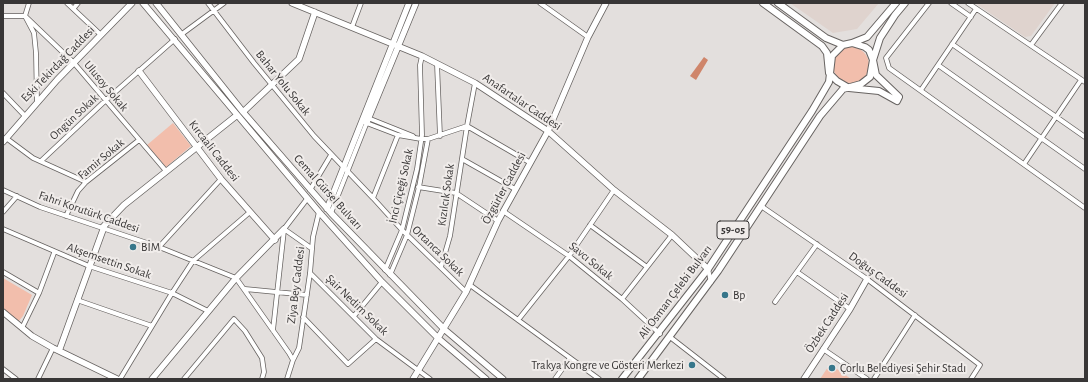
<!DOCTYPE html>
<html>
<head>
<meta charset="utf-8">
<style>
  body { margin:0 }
  #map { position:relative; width:1088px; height:382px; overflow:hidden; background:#e3dfdd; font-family:"Alegreya Sans",sans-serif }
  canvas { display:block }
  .frame { position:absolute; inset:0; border:4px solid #383636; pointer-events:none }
</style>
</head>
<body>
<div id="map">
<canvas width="1088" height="382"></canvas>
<div class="frame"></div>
</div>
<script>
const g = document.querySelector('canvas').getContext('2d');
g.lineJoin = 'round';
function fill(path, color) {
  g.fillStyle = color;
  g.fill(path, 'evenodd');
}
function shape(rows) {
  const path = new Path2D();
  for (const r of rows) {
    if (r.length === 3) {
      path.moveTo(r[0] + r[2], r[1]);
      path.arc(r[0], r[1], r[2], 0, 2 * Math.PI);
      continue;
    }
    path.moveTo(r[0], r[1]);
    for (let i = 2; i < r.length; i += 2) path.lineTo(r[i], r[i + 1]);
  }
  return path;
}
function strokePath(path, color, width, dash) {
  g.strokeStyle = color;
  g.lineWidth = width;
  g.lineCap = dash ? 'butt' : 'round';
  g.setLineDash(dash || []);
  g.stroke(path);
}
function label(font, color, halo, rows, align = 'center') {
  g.font = font + ' "Alegreya Sans",sans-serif';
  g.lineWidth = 4;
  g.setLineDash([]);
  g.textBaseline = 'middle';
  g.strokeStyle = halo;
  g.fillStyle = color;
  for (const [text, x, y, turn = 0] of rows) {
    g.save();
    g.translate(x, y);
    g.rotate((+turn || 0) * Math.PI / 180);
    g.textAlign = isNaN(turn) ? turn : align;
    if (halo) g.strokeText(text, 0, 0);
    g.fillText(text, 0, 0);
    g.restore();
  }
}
fill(shape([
  [790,3,879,3,857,29,833,33],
  [975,3,1055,3,1031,36,1025,37]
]), '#dfd3ce');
fill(shape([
  [851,65,18],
  [173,123,191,146,166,167,147,145],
  [3,278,32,295,23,316,17,323,3,310],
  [830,364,851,379,820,379]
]), '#f2beac');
fill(shape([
  [704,57,708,60,696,80,690,76]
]), '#cf856a');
const street = shape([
  [29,3,25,16,34,33,36,53,37,102],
  [67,3,101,35],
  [208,3,254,63,314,136,373,198,402,230,466,292],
  [540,3,588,37],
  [929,3,886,58,889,68,1085,208],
  [951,3,971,17],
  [968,3,1085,82],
  [74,8,78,3],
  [3,16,25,16,74,63,166,171],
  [352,27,361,3],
  [182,34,224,3],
  [952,44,1085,137],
  [1031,45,1062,3],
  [437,64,440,136],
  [938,65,1085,169],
  [921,90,976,9],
  [3,93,25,116],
  [368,118,413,136],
  [364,122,398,135,421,139,428,139,467,126],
  [467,126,529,162],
  [6,138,33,158,86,182],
  [462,159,515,189],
  [41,161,105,101,175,39],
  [1024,164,1081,80],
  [418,187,456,193,498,221],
  [3,190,40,207,159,247,236,278,289,353,293,360,287,379],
  [310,190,331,155],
  [373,198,398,135],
  [307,199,284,229,311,248],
  [761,206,867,279,980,365,971,379],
  [503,211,569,256,622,299,660,334],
  [3,212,17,196],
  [331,213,367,122],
  [66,216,78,191,86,182,139,140],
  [590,225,647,267],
  [3,229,89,266,172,293,208,311],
  [159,247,221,179],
  [441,267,450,236,467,126,475,83],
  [708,269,711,282],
  [385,270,402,230,417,169,422,135,420,65,422,56],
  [3,272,39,293],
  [797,272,850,309],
  [310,273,376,339,430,379],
  [390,275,407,235,419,187,428,139],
  [470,285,599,379],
  [245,289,307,295],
  [622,299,672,235],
  [77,300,152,326],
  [775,302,817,244],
  [354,316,382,282],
  [303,317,348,364,376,339],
  [518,320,569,256,614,190],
  [22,328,39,293,54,253],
  [273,330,284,230],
  [670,337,724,379],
  [823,349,867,379],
  [293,360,299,348,310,273,313,237,319,212],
  [3,369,16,379],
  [38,379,53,348],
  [120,379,172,293,193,261,250,212],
  [184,379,234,319,245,331,262,358,264,372,262,379],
  [555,379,570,358],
  [874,379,915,315]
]);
const secondary = shape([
  [143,3,319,212,382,282,439,339,486,379],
  [156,3,243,112,331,213,444,329,503,379],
  [292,3,422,56,475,83,548,131,614,190,672,235,708,269],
  [139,71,221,179,275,240],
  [243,112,299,59,315,12],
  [367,122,416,3],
  [3,142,57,80,132,3],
  [327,209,409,3],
  [103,227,124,205,236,116],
  [3,312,32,336,53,348,117,379],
  [59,351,104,227],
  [152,379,236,278,284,229],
  [413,379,466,292,498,221,548,131,588,37,606,3],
  [804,379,850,309,867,279]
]);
const primary = shape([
  [763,3,822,46,827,53,829,73,837,81,849,88,879,91,897,101,899,97,876,75,873,60,880,38,895,15,905,3],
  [778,3,826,38,843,45],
  [852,43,867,37,896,3],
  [622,379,708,269,812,111,829,82,832,56,843,45,852,43,865,47,869,50,873,60,870,77,861,84,843,89,820,116,718,271,638,379]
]);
strokePath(street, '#676361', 5.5);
strokePath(secondary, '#676361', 7);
strokePath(primary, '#676361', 8);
strokePath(street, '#fff', 4);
strokePath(secondary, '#fff', 5.5);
strokePath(primary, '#fff', 6);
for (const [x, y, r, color] of [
  [133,247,4,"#37778b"],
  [725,295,4,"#37778b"],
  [692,365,4,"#37778b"],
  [832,368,4,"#37778b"]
]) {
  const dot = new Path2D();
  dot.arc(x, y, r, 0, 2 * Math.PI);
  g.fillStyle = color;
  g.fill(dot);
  strokePath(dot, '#f0ecea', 1.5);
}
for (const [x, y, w] of [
  [733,230,32]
]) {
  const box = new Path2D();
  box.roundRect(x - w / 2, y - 9, w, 18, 3);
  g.fillStyle = '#f0ecea';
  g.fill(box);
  strokePath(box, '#383636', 1);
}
label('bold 11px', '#383636', null, [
  ["59-05",733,230]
]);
label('12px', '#383636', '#f0ecea', [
  ["Eski Tekirdağ Caddesi",58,64,-46],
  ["Bahar Yolu Sokak",283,83,51],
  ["Ulusoy Sokak",106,86,50],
  ["Anafartalar Caddesi",522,102,34],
  ["Ongün Sokak",74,117,-43],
  ["Kırcaali Caddesi",214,151,52],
  ["Famir Sokak",101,159,-40],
  ["İnci Çiçeği Sokak",401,186,-77],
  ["Özgürler Caddesi",504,188,-62],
  ["Cemal Gürsel Bulvarı",328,192,48],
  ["Kızılcık Sokak",446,195,-82],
  ["Fahri Korutürk Caddesi",89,212,19],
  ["Ortanca Sokak",438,251,44],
  ["Akşemsettin Sokak",109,261,19],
  ["Savcı Sokak",591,261,39],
  ["Doğuş Caddesi",878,275,36],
  ["Ziya Bey Caddesi",296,285,-83],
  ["Ali Osman Çelebi Bulvarı",675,292,-53],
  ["Şair Nedim Sokak",357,305,44],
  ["Özbek Caddesi",827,323,-57]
]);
label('12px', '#383636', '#f0ecea', [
  ["BİM",141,247],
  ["Bp",733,295],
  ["Trakya Kongre ve Gösteri Merkezi",684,365,"right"],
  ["Çorlu Belediyesi Şehir Stadı",840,368]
], 'left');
</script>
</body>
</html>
